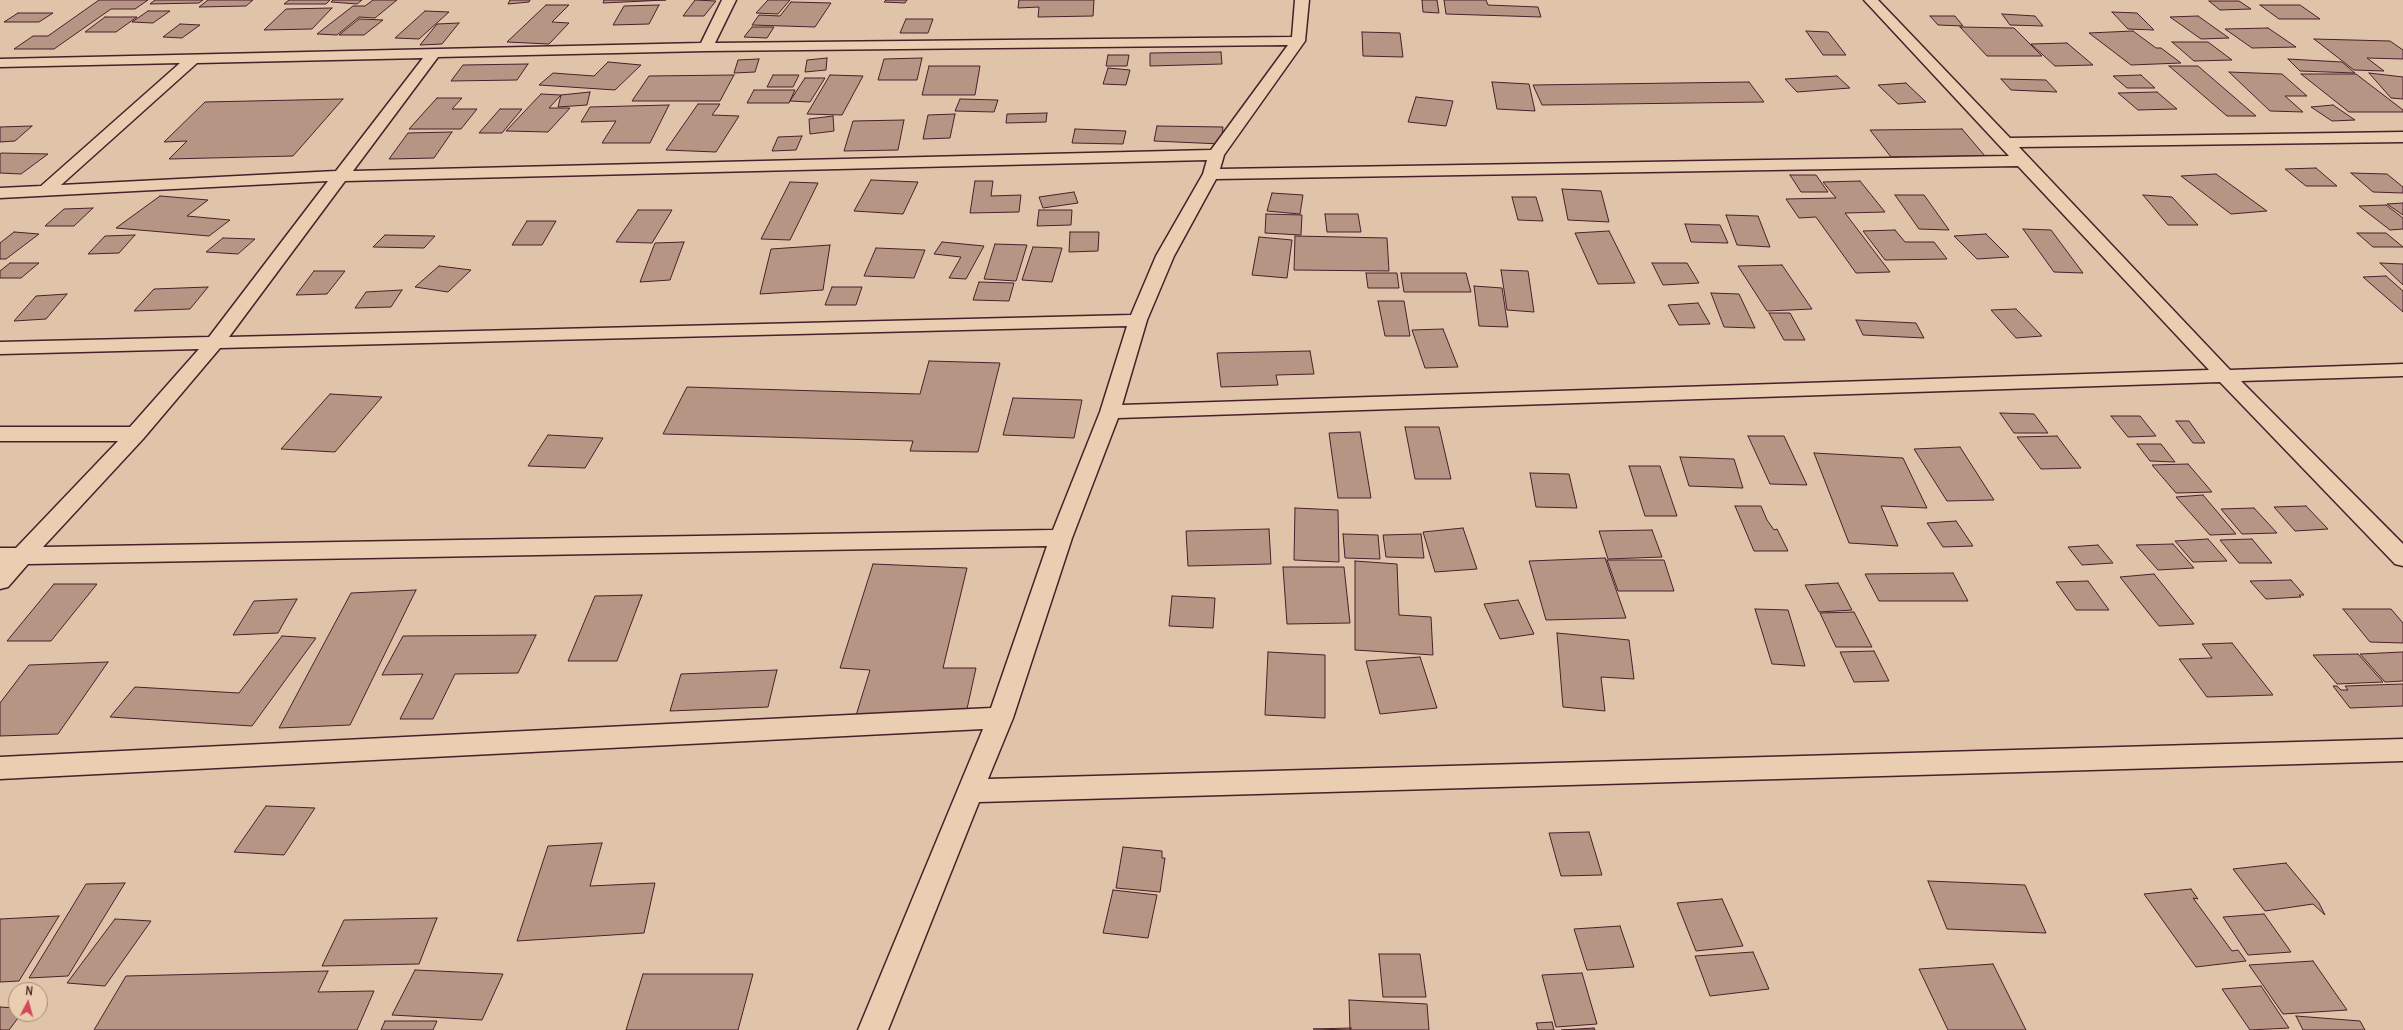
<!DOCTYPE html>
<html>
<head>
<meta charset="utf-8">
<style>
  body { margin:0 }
  #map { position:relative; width:2403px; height:1030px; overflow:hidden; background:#e0c4a9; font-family:Delius,sans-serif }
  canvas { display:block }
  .north { position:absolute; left:8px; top:982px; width:40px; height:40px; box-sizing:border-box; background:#eaceb1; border:1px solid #aa887b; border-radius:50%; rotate:6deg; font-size:11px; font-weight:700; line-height:16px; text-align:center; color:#4a1f2b }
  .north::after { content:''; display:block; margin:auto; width:14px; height:18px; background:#d1495b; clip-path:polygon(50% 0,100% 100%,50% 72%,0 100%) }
</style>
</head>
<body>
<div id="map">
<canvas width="2403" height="1030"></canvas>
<div class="north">N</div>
</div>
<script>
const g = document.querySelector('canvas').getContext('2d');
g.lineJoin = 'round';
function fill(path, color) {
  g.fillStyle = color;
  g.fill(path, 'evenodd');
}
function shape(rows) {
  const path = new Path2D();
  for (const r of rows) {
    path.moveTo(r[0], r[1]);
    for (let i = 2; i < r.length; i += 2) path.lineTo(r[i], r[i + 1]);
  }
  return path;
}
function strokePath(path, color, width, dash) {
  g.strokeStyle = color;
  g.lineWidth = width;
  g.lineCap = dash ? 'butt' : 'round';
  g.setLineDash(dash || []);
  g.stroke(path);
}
const building = shape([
  [99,0,148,0,135,9,111,9,54,49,14,49,33,36,48,36,99,0],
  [155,0,203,0,199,3,150,4,155,0],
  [208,0,253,0,246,6,199,7,208,0],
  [289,0,330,0,326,4,284,4,289,0],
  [333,0,362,0,357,4,331,2,333,0],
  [373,0,397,0,375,18,359,17,337,35,317,34,353,6,365,6,373,0],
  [510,0,530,0,529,2,508,4,510,0],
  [604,0,666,0,603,3,604,0],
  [695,0,716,1,704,16,683,16,695,0],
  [768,0,790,0,778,14,756,13,768,0],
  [886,0,907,0,905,3,884,2,886,0],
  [1019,0,1094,0,1093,16,1038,17,1039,7,1018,8,1019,0],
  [1422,0,1437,0,1439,13,1423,12,1422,0],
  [1444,0,1486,0,1488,5,1538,7,1541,17,1446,14,1444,0],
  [2209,1,2239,1,2251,9,2220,10,2209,1],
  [791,2,831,3,815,27,752,25,759,15,780,16,791,2],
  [546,5,569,5,552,22,569,23,549,44,507,42,546,5],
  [659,5,649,24,613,25,624,6,659,5],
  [2260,5,2300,5,2320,19,2279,19,2260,5],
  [332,8,312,29,264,30,286,9,332,8],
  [148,11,170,11,153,23,132,22,148,11],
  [425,11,449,12,419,39,395,38,425,11],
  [2112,12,2137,13,2154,30,2128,29,2112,12],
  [18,13,53,13,39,22,4,22,18,13],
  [2002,14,2035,16,2043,26,2010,25,2002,14],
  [1930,16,1955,16,1963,26,1938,25,1930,16],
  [2198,16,2229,38,2201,39,2170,17,2198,16],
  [105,17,137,17,116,32,85,32,105,17],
  [359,19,383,20,364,35,339,35,359,19],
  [906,19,933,19,928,33,900,33,906,19],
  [459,23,442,44,420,45,437,24,459,23],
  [180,24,200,25,182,38,163,37,180,24],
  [752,27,774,27,767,38,744,37,752,27],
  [1960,27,2014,28,2042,56,1987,56,1960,27],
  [2268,28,2296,47,2252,48,2225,29,2268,28],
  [1806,31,1828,32,1846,55,1823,55,1806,31],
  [2133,31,2156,48,2161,48,2181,63,2131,65,2089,33,2133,31],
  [1362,32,1400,33,1403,57,1363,56,1362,32],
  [2314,39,2390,41,2403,50,2403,59,2367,58,2384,71,2354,70,2314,39],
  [2172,42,2208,42,2232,60,2194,61,2172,42],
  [2067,43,2093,65,2055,66,2031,44,2067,43],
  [1221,52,1222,64,1150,66,1150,53,1221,52],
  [1108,55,1129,55,1127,66,1106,66,1108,55],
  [827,58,826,70,805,72,807,60,827,58],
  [922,58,917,80,878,80,884,59,922,58],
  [759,59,755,72,734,73,738,60,759,59],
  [2288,59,2342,62,2355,73,2300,71,2288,59],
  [608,62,641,65,615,90,539,85,553,73,594,76,608,62],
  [528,64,517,80,451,81,463,65,528,64],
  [929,66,980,66,975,95,922,95,929,66],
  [2169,66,2198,66,2256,116,2227,116,2169,66],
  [1108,68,1130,70,1126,85,1103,84,1108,68],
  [2229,72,2282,74,2307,96,2285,96,2303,112,2270,111,2229,72],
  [2369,73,2403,77,2403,99,2391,98,2369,73],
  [2301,74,2356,74,2403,110,2403,112,2349,112,2301,74],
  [734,75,720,101,632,101,649,76,734,75],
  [773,75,799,75,793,87,767,87,773,75],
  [830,75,863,76,842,115,807,114,830,75],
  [2141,75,2155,88,2127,88,2113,76,2141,75],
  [1837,76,1850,88,1797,92,1785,79,1837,76],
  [805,78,825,78,810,102,790,101,805,78],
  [2001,79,2046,80,2057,92,2011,90,2001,79],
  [1492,82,1529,84,1535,111,1497,109,1492,82],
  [1749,82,1764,102,1542,105,1533,85,1749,82],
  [1906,83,1926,102,1898,104,1878,85,1906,83],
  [754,90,795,90,789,103,747,103,754,90],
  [590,92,587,105,558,107,561,95,590,92],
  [2157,92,2177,109,2138,110,2118,93,2157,92],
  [541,94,561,95,549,108,570,108,548,132,506,131,541,94],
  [1416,97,1453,101,1446,126,1408,122,1416,97],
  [437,98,462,98,452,109,477,109,461,129,409,129,437,98],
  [343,99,293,156,169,159,187,141,164,142,205,102,343,99],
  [960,99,998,100,994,112,955,111,960,99],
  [698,104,720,104,712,115,739,116,716,152,666,150,698,104],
  [669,105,650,143,602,143,616,121,581,122,590,107,669,105],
  [2333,105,2355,120,2332,121,2311,107,2333,105],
  [500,109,522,109,502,133,479,133,500,109],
  [1047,113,1046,122,1006,123,1007,114,1047,113],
  [955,114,950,138,923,139,928,115,955,114],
  [833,116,834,131,810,134,809,119,833,116],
  [904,120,898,150,844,151,853,121,904,120],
  [32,126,15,141,0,142,0,127,32,126],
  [1157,126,1223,127,1221,144,1154,141,1157,126],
  [1075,129,1126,131,1123,144,1072,143,1075,129],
  [1962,129,1985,156,1891,157,1870,130,1962,129],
  [452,132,434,158,389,159,408,133,452,132],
  [802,136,796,150,772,151,778,137,802,136],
  [0,154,1,153,48,154,21,174,0,173,0,154],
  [2316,168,2337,186,2306,186,2285,169,2316,168],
  [2351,173,2387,174,2403,187,2403,193,2373,192,2351,173],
  [2216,174,2267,211,2231,214,2181,176,2216,174],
  [1790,175,1816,175,1828,192,1801,192,1790,175],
  [871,180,918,182,903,214,854,211,871,180],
  [975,181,993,181,991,196,1021,195,1019,212,970,213,975,181],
  [1860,181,1885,212,1845,213,1890,272,1856,273,1816,217,1799,218,1786,199,1836,198,1823,182,1860,181],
  [790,182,818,183,790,240,761,239,790,182],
  [1562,189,1601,191,1609,222,1568,220,1562,189],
  [1074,192,1078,203,1043,208,1039,197,1074,192],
  [1272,193,1303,195,1300,214,1267,211,1272,193],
  [1895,195,1924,195,1949,230,1919,229,1895,195],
  [2143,195,2172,197,2198,225,2168,225,2143,195],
  [160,196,208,200,187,216,230,220,209,236,116,228,160,196],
  [1512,197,1536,197,1543,221,1518,220,1512,197],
  [2403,203,2403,215,2387,204,2403,203],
  [2386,205,2403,218,2403,229,2390,230,2359,206,2386,205],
  [93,208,74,226,45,226,64,209,93,208],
  [638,210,672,210,652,243,616,242,638,210],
  [1039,210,1072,210,1071,225,1037,226,1039,210],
  [1266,214,1302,215,1301,235,1265,233,1266,214],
  [1325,214,1358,214,1361,232,1327,232,1325,214],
  [1726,215,1758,216,1770,247,1737,245,1726,215],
  [527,221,556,221,542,245,512,245,527,221],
  [1685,224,1720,225,1728,243,1691,242,1685,224],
  [2023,229,2051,230,2083,273,2054,272,2023,229],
  [1895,230,1905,242,1934,242,1947,259,1885,260,1863,231,1895,230],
  [1609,231,1635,283,1598,284,1575,233,1609,231],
  [14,232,39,234,6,259,0,259,0,243,14,232],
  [1070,232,1099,232,1098,251,1069,252,1070,232],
  [2357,233,2386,233,2403,247,2373,247,2357,233],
  [1986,234,2009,257,1977,259,1954,236,1986,234],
  [135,235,119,253,88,254,105,236,135,235],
  [385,235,435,236,424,248,373,247,385,235],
  [1295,236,1387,238,1389,271,1294,270,1295,236],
  [1259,237,1292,240,1287,278,1252,275,1259,237],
  [223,238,255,239,238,254,206,252,223,238],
  [684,242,670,280,640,282,655,243,684,242],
  [942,242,984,246,966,279,949,278,961,257,934,254,942,242],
  [995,244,1027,245,1016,281,984,279,995,244],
  [830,245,823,290,760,294,771,249,830,245],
  [1033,247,1062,248,1052,282,1022,280,1033,247],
  [876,248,925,250,914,278,864,276,876,248],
  [10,263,39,263,21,278,0,278,0,271,10,263],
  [1652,263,1687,263,1699,283,1663,285,1652,263],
  [2380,263,2403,264,2403,285,2380,263],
  [1782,265,1812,309,1767,311,1738,266,1782,265],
  [439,266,471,270,448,292,415,287,439,266],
  [1501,270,1528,271,1534,312,1507,310,1501,270],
  [314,271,345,271,327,294,296,295,314,271],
  [1366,273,1397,273,1399,288,1368,288,1366,273],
  [1401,273,1466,273,1471,292,1404,292,1401,273],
  [2386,276,2403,291,2403,312,2363,277,2386,276],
  [979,282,1014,283,1009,301,973,300,979,282],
  [1474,286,1502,288,1508,327,1479,326,1474,286],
  [208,287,190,309,134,311,154,289,208,287],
  [832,287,862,287,856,305,825,305,832,287],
  [402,290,391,307,355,308,366,292,402,290],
  [1711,293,1739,294,1755,328,1724,327,1711,293],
  [67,294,46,319,14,321,36,296,67,294],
  [1378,301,1404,301,1410,336,1385,336,1378,301],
  [1698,303,1710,324,1679,325,1668,305,1698,303],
  [2016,309,2042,336,2016,338,1991,310,2016,309],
  [1769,313,1790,313,1805,340,1784,340,1769,313],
  [1856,320,1916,323,1924,338,1863,335,1856,320],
  [1443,329,1458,367,1425,368,1412,330,1443,329],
  [1310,351,1314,374,1276,375,1278,385,1221,387,1217,353,1310,351],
  [929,361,1000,363,978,452,910,451,913,441,663,434,687,387,920,394,929,361],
  [330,394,382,397,335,452,281,449,330,394],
  [1013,398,1082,400,1074,438,1003,435,1013,398],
  [2000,413,2034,414,2048,433,2014,433,2000,413],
  [2111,416,2140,416,2156,436,2128,437,2111,416],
  [2176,421,2189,421,2205,443,2193,443,2176,421],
  [1405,427,1439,427,1451,479,1415,479,1405,427],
  [1360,432,1371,498,1338,498,1329,433,1360,432],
  [548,435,603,438,585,468,528,466,548,435],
  [1748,436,1784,436,1807,485,1770,484,1748,436],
  [2057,436,2081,468,2041,469,2017,437,2057,436],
  [2137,444,2161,444,2175,462,2150,461,2137,444],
  [1960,447,1994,500,1947,501,1914,449,1960,447],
  [1814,453,1903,458,1927,508,1881,506,1898,546,1849,543,1814,453],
  [1680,457,1734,459,1743,488,1689,486,1680,457],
  [2188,464,2212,492,2176,493,2152,465,2188,464],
  [1629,466,1660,466,1677,516,1645,516,1629,466],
  [1530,473,1569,474,1577,508,1536,507,1530,473],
  [2203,495,2236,534,2210,535,2176,497,2203,495],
  [1735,506,1761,506,1767,520,1774,530,1777,529,1788,551,1754,551,1735,506],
  [2306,506,2328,529,2295,531,2274,507,2306,506],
  [1295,508,1338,510,1339,562,1294,560,1295,508],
  [2254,508,2277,533,2242,534,2221,509,2254,508],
  [1956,521,1973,546,1943,547,1927,523,1956,521],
  [1463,528,1477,569,1435,572,1423,532,1463,528],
  [1269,529,1271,564,1188,566,1186,531,1269,529],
  [1652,530,1662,557,1608,559,1599,531,1652,530],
  [1343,534,1378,535,1380,559,1345,558,1343,534],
  [1421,534,1424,558,1386,557,1383,535,1421,534],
  [2208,539,2227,561,2193,562,2175,541,2208,539],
  [2252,539,2272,563,2239,563,2220,540,2252,539],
  [2173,544,2194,568,2158,570,2136,545,2173,544],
  [2098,545,2113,563,2082,565,2068,547,2098,545],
  [1605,558,1626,618,1546,620,1529,561,1605,558],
  [1607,560,1664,560,1674,591,1618,591,1607,560],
  [1355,561,1397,564,1399,615,1431,617,1433,655,1355,650,1355,561],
  [873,564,967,568,943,668,976,668,963,727,854,722,870,670,840,668,873,564],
  [1283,567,1344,567,1350,623,1287,624,1283,567],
  [1953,573,1968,601,1879,601,1865,574,1953,573],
  [2154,574,2194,624,2159,626,2120,577,2154,574],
  [2291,580,2304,595,2299,595,2301,597,2266,599,2250,581,2291,580],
  [2088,581,2109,610,2076,610,2056,582,2088,581],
  [1838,583,1852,610,1819,612,1805,585,1838,583],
  [54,584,97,584,51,641,7,641,54,584],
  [416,590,350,725,279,728,351,593,416,590],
  [642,595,617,661,568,661,595,596,642,595],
  [1172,596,1215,598,1213,628,1169,626,1172,596],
  [297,599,278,633,233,635,254,601,297,599],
  [1518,600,1534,634,1500,639,1484,604,1518,600],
  [1755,609,1788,610,1805,666,1772,664,1755,609],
  [2343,609,2391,609,2403,623,2403,643,2370,642,2343,609],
  [1854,612,1872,647,1836,647,1820,613,1854,612],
  [1557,633,1629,640,1634,679,1601,677,1605,711,1563,707,1557,633],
  [536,635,518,673,455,674,433,719,400,719,423,674,382,675,403,636,536,635],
  [282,636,316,638,252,726,110,717,135,687,239,693,282,636],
  [2232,643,2273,695,2207,697,2179,659,2212,658,2202,644,2232,643],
  [1874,651,1889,681,1854,682,1840,652,1874,651],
  [1268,652,1325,655,1325,718,1265,715,1268,652],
  [2403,652,2403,681,2385,682,2360,654,2403,652],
  [2358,654,2383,682,2337,684,2313,655,2358,654],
  [1420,657,1437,708,1380,714,1366,661,1420,657],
  [108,662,58,734,0,736,0,703,29,665,108,662],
  [777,670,768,707,670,711,681,674,777,670],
  [2403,684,2403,706,2350,708,2333,686,2337,686,2341,690,2348,690,2345,686,2403,684],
  [266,806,315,808,284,855,234,852,266,806],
  [1589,832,1602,875,1561,876,1549,833,1589,832],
  [602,843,590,886,655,883,644,933,517,941,548,846,602,843],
  [1123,847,1162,851,1162,858,1165,858,1160,892,1116,888,1123,847],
  [2286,863,2319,903,2325,915,2313,904,2265,911,2233,869,2286,863],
  [1928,881,2025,885,2046,933,1947,929,1928,881],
  [125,883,68,976,29,978,86,884,125,883],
  [2191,889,2198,899,2193,898,2232,951,2238,950,2246,961,2196,967,2144,894,2191,889],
  [1113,890,1157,895,1148,938,1103,933,1113,890],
  [1722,899,1743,946,1696,951,1677,903,1722,899],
  [2264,914,2291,952,2248,955,2223,917,2264,914],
  [59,916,19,981,0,982,0,919,59,916],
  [437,918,419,964,322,966,344,920,437,918],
  [115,919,151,921,105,986,67,983,115,919],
  [1620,926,1634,967,1587,970,1574,929,1620,926],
  [1753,952,1769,989,1710,996,1695,956,1753,952],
  [1379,954,1420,954,1426,997,1383,997,1379,954],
  [2313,961,2347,1010,2283,1014,2249,965,2313,961],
  [1993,964,2026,1030,1948,1030,1919,969,1993,964],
  [415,970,503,974,482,1020,392,1015,415,970],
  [328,971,318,992,374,991,357,1030,94,1030,126,976,328,971],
  [1582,973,1597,1024,1556,1027,1542,975,1582,973],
  [643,974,753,974,738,1030,626,1030,643,974],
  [2261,986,2289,1028,2250,1030,2222,989,2261,986],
  [1349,1000,1427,1004,1429,1030,1350,1030,1349,1000],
  [0,1007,16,1008,16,1014,21,1014,9,1030,0,1030,0,1007],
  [2296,1016,2360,1021,2365,1030,2303,1030,2296,1016],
  [385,1021,437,1021,433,1030,381,1030,385,1021],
  [1552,1022,1554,1030,1538,1030,1536,1023,1552,1022],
  [1351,1028,1351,1030,1313,1029,1351,1028],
  [1594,1028,1595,1030,1561,1030,1594,1028]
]);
fill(building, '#b69585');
strokePath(building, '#4a1f2b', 1);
const minor = shape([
  [722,0,736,0,715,43,1292,37,1295,0,1309,0,1305,41,1224,155,1220,169,2009,156,1864,0,1878,0,2010,138,2403,132,2403,142,2019,147,2230,370,2403,364,2403,376,2241,381,2403,544,2403,566,2395,564,2220,382,1118,418,1072,538,1013,718,988,779,2403,739,2403,761,979,802,888,1030,858,1030,983,729,0,779,0,757,991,708,1047,546,28,564,8,587,0,589,0,548,16,548,118,441,0,441,0,427,130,427,199,349,0,354,0,342,209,337,328,181,0,198,0,188,41,186,180,63,0,67,0,59,701,43,722,0],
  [1288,45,1211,150,353,171,438,57,706,51,1288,45],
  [423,58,336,171,61,185,197,63,423,58],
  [1207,160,1203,174,1156,256,1131,315,229,337,345,181,1207,160],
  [2018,166,2209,370,1122,405,1147,320,1174,256,1216,179,2018,166],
  [1127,326,1100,412,1053,530,43,547,143,439,220,348,1127,326]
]);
strokePath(minor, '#4a1f2b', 3);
fill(minor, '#eaceb1');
</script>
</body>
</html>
